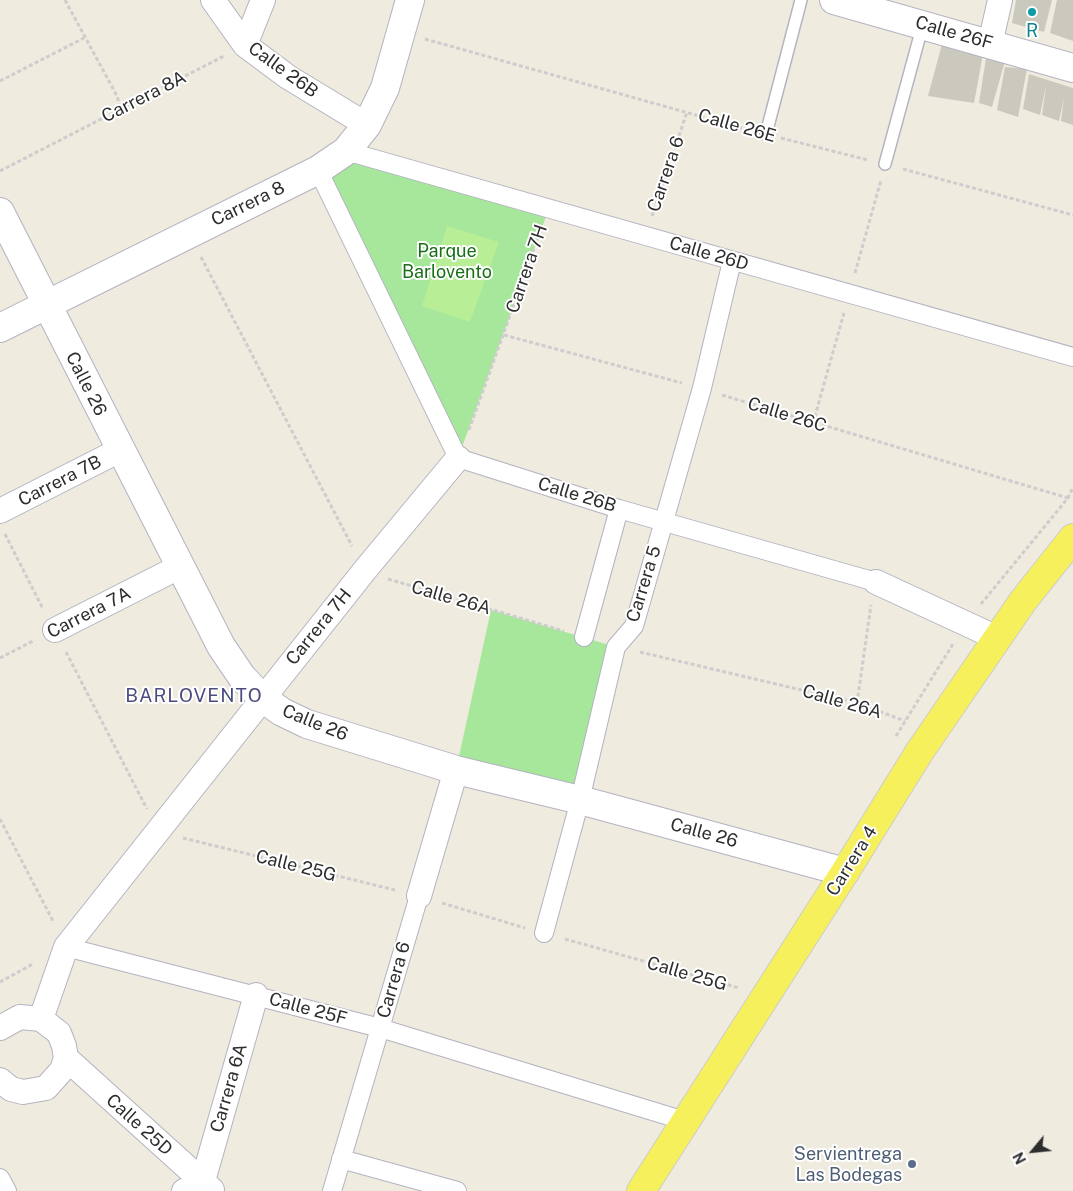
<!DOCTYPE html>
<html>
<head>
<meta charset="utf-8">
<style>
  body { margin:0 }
  #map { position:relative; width:1073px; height:1191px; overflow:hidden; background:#efebdf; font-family:"Public Sans",sans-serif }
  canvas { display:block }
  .north { position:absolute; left:1008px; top:1126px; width:50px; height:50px; -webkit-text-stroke:4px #fff; paint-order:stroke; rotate:242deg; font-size:14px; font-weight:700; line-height:20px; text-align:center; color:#2d2d2d }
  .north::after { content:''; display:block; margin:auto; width:18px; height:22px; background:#2d2d2d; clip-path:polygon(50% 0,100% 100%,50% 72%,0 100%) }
</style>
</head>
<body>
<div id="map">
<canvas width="1073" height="1191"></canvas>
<div class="north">N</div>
</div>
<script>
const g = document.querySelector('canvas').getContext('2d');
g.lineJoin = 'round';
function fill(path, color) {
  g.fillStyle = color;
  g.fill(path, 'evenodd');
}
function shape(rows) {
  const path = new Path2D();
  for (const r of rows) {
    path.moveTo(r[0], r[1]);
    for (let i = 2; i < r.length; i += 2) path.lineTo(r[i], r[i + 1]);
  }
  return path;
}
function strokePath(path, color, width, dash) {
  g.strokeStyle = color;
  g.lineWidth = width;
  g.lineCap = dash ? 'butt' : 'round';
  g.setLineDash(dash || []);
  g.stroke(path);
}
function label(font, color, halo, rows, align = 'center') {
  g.font = font + ' "Public Sans",sans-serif';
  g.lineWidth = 4;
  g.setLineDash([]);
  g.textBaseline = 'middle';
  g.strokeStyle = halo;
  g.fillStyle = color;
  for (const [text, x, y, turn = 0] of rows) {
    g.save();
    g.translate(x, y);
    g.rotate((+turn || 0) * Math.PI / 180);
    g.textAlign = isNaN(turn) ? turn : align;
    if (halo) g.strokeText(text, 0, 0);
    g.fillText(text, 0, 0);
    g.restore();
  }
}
fill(shape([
  [346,151,549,208,458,458,318,170],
  [491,610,616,647,580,800,456,770]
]), '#a6e79b');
fill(shape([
  [447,226,499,242,470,322,422,306]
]), '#b7ee96');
fill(shape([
  [1016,0,1052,0,1044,32,1012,23],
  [1057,0,1073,0,1073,41,1050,33],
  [942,44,983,54,974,103,928,96],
  [986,58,1005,61,992,107,979,103],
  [1005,67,1027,69,1018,117,997,110],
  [1029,74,1073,88,1073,125,1061,121,1064,98,1059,121,1042,115,1046,86,1040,115,1023,109]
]), '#cbc9be');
const service = shape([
  [766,134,801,0],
  [885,164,923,24]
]);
const pedestrian = shape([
  [346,151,1073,357],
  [318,170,458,458,619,509,876,582],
  [584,637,619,509],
  [544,933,580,800,616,647,634,626,702,388,732,261],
  [66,947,380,1028,685,1121],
  [341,1159,457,1191],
  [0,1178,7,1191],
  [332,1191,419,896]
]);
const minor = shape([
  [213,0,245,45,288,77,367,125],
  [990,44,1000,0],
  [245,45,263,0],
  [0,511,120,450],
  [876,582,997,638],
  [55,630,179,567],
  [419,896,456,770],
  [41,1019,66,947,365,570,458,458],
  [0,1028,20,1017,41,1019,59,1033,64,1046,66,1058,62,1070,46,1088,23,1092,11,1089,0,1080],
  [66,1058,212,1190],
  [184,1191,203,1181,256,995]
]);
const tertiary = shape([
  [834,0,1073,68],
  [0,212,221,646,242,677,262,698,282,712,307,724,456,770,580,800,845,872],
  [0,328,318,170,346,151,367,125,385,88,410,0]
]);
const primary = shape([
  [641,1191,845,872,920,751,1023,601,1073,538]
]);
strokePath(service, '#b3b3c1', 14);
strokePath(pedestrian, '#b3b3c1', 20);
strokePath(minor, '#b3b3c1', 26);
strokePath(tertiary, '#b3b3c1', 30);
strokePath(primary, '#cdcdcd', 30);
strokePath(shape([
  [65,0,117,96,121,110],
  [425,39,749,130],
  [0,81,84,38],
  [781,138,868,160],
  [903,169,1073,215],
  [0,171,224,56],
  [652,216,687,112],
  [201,257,352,546],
  [855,273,881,180],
  [504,335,682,383],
  [722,395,1068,498],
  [813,423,844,313],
  [469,430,541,229],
  [5,534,43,609],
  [388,579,564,631],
  [981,604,1068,498,1073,487],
  [66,652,147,809],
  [640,652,857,703,905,721],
  [0,658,35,640],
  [857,703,871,605],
  [896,736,953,644],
  [0,819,54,923],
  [183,838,395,890],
  [442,903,525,928],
  [565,939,739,988],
  [0,982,33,964]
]), '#cdcdcd', 3, [4, 2.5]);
strokePath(service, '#fff', 11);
strokePath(pedestrian, '#fff', 18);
strokePath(minor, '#fff', 24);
strokePath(tertiary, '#fff', 28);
strokePath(primary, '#f6f05d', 28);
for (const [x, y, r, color] of [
  [1032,12,5,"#0f9aa8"],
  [912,1164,5,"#5c6f8a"]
]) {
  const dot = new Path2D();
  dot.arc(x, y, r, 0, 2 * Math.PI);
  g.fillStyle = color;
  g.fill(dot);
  strokePath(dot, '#fff', 2);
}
label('18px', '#0d838f', '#fff', [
  ["R",1032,31]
]);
label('18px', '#2d2d2d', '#fff', [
  ["Calle 26F",954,33,16],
  ["Calle 26B",283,70,36],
  ["Carrera 8A",144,97,-27],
  ["Calle 26E",737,126,16],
  ["Carrera 6",666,174,-71],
  ["Carrera 8",248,204,-26],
  ["Calle 26D",709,254,16],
  ["Carrera 7H",527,269,-71],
  ["Calle 26",86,384,63],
  ["Calle 26C",787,415,17],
  ["Carrera 7B",60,481,-27],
  ["Calle 26B",577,495,17],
  ["Carrera 5",644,584,-73],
  ["Calle 26A",451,598,16],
  ["Carrera 7A",89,613,-27],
  ["Carrera 7H",319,627,-51],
  ["Calle 26A",842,702,16],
  ["Calle 26",315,723,22],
  ["Calle 26",704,833,15],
  ["Carrera 4",852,861,-58],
  ["Calle 25G",296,866,14],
  ["Calle 25G",687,974,16],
  ["Carrera 6",394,980,-74],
  ["Calle 25F",308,1009,15],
  ["Carrera 6A",229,1088,-74],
  ["Calle 25D",139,1125,42]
]);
label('18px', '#196f18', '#fff', [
  ["Parque",447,251],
  ["Barlovento",447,272]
]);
label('18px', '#4e5e75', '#fff', [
  ["Servientrega",902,1154],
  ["Las Bodegas",902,1175]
], 'right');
g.letterSpacing = '1px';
label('19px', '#4c4b80', '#fff', [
  ["BARLOVENTO",194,696]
]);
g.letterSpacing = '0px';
</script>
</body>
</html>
